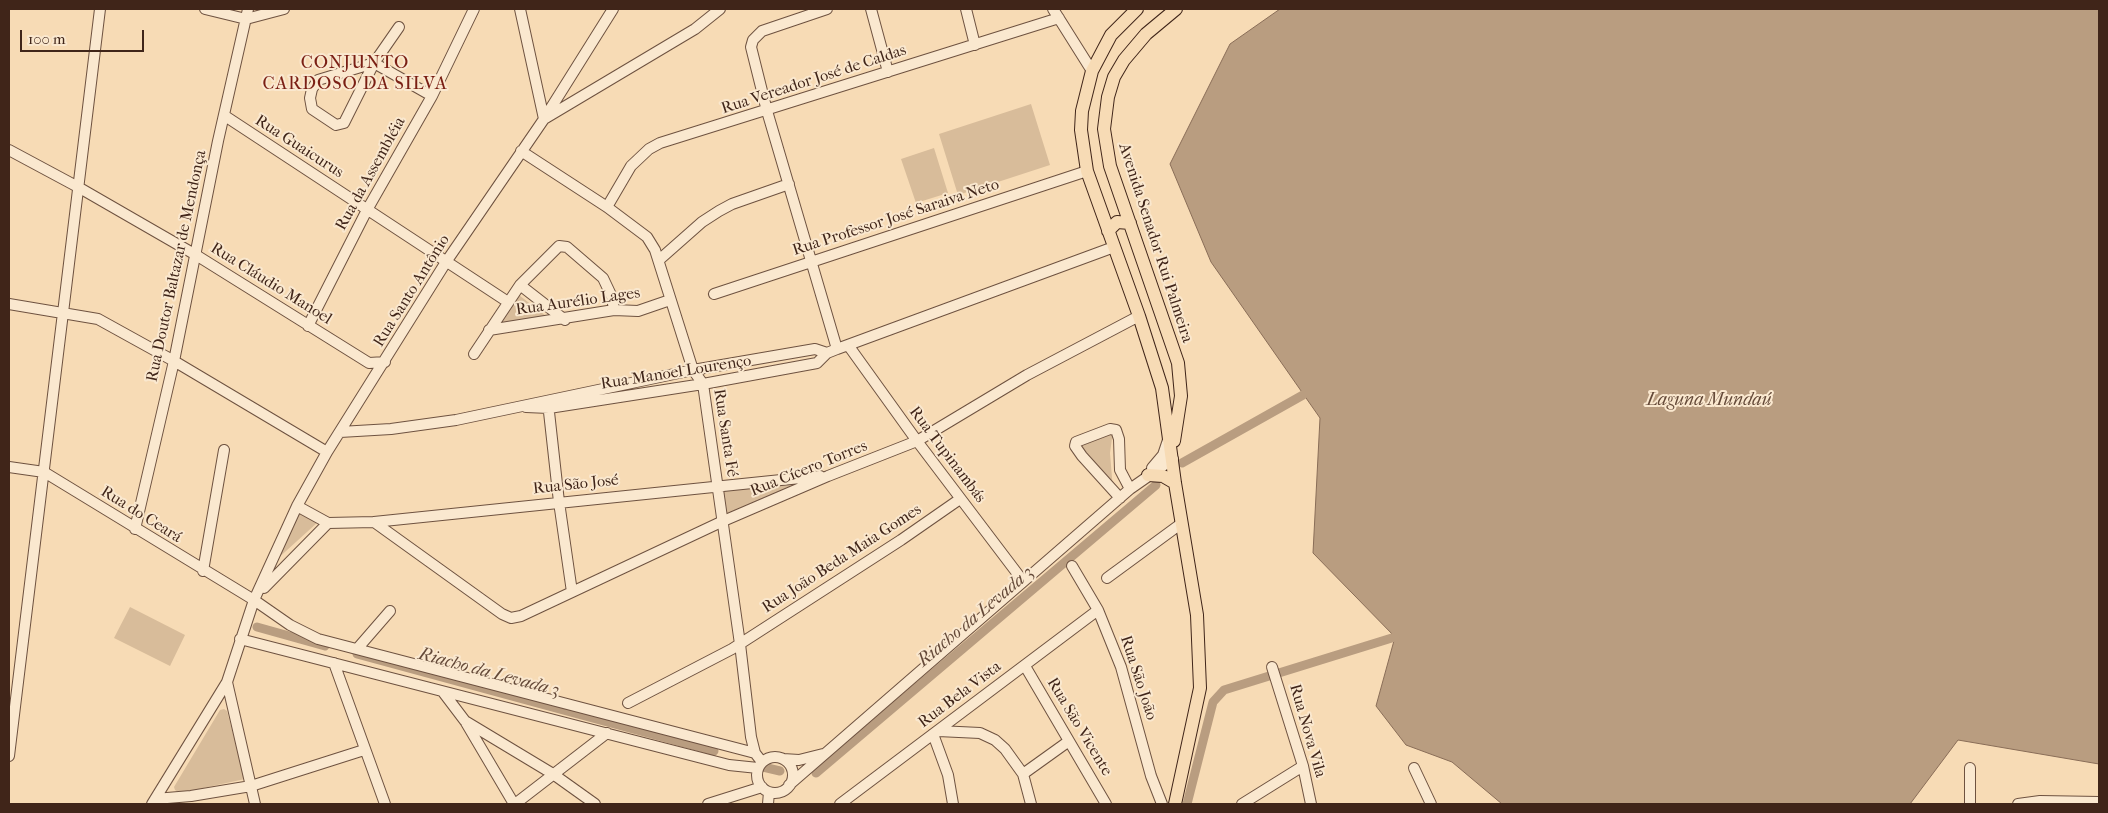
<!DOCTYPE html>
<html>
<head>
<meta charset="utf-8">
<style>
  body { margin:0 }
  #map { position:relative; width:2108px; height:813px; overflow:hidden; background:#f7dbb5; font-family:"IM FELL French Canon",serif }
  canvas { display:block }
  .frame { position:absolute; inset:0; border:10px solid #402519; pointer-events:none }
  .scale { position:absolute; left:20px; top:30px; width:124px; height:22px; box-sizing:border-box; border:2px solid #402519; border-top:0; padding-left:6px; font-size:15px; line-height:18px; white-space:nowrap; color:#402519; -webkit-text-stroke:4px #fae8cf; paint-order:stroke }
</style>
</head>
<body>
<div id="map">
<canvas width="2108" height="813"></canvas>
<div class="frame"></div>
<div class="scale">100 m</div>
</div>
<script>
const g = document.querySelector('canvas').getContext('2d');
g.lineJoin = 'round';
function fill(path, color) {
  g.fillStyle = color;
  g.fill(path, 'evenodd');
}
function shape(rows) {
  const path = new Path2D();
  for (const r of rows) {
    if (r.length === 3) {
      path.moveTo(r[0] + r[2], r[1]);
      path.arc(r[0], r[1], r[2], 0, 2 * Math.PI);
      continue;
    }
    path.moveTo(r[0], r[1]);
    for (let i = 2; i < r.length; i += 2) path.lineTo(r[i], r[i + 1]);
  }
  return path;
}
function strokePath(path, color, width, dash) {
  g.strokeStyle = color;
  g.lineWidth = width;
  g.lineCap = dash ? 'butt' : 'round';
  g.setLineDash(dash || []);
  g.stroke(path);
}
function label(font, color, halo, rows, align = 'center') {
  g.font = font + ' "IM FELL French Canon",serif';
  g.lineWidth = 4;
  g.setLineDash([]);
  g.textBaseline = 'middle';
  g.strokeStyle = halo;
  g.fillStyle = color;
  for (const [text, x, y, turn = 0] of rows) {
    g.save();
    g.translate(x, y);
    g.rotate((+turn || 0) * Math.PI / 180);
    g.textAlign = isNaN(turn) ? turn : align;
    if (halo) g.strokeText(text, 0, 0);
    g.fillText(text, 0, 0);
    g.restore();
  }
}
fill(shape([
  [1031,104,1050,165,958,195,939,134],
  [934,148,948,193,916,203,901,159],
  [515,292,546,316,491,325],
  [1113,431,1110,453,1113,490,1074,446],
  [809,480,726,517,721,487],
  [296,509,318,522,264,571],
  [130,607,185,635,170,666,114,638],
  [224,709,227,711,245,779,180,793,175,790,174,787,220,710]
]), '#d8bc9a');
const water = shape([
  [1280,9,2099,9,2099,764,1958,740,1910,804,1502,804,1452,762,1406,745,1376,706,1395,637,1313,553,1320,418,1211,262,1170,164,1230,44,1280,9]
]);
fill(water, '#b99d80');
strokePath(water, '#896d57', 1);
strokePath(shape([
  [1182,463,1303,395],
  [257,627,325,646],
  [357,654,714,751],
  [763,767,780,771],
  [816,773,1156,485],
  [1187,804,1213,702,1224,690,1395,637]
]), '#b99d80', 9);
const minor = shape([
  [205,9,246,19,284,9],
  [520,9,544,119,695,29,720,9],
  [827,9,762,31,753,40,751,47,767,111,837,349],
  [871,9,888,72],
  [966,9,975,45],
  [1053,9,1092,71],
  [399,27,374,63,344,123,336,125,312,109,310,98,312,89,318,80,374,63,432,96],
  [225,116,508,302],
  [9,150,78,187,196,255,369,363,385,362],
  [521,151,607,207,647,237,655,250,693,370,703,384,740,644,751,737,755,753,762,762],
  [607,207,631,166,649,149,660,143,1059,18],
  [659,260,702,222,719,211,732,204,789,184],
  [520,285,565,320],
  [714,294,1087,171],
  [9,304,98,319,174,361,327,452],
  [308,326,367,210,432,96,474,9],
  [489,330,614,310,638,311,670,300],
  [848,345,917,441,1023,581],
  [474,354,520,285,559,246,567,247,603,278,612,297,614,310],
  [548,403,559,502,572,592],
  [526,407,549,408,703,384,817,363,827,353,837,349,1114,247],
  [340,432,391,429,456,420,693,370,815,349,827,353],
  [9,467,44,472,254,600,290,625,318,639,755,753],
  [1152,468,1163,455,1168,440],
  [1120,498,1082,456,1075,446,1076,442,1110,429,1116,430,1119,439,1120,470,1130,489],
  [297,506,328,523,374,522,820,476],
  [374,522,502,614,511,618,521,616,721,522,828,476,917,441,1027,375,1139,316],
  [135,529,174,361,218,141,248,9],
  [1072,566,1098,610,1121,667,1151,776,1162,804],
  [203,571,224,450],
  [1107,578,1182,523],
  [264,588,328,523],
  [240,639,729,765,758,768],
  [357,649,390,611],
  [334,663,385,804],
  [1025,666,1106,804],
  [1272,667,1303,766,1311,804],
  [227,682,255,804],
  [443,692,465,721,514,804],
  [628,703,732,649,901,540,960,499],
  [465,721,553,774,595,804],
  [938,731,980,733,995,740,1005,749,1023,774,1031,804],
  [933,734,948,775,953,804],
  [9,756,100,9],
  [775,775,18],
  [783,759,799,760,823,754],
  [1414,768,1431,804],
  [1023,774,1069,741],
  [789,785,1130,489,1173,459],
  [155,799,191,796,251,786,364,750],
  [152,804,227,682,254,600,297,506,327,452,446,262,544,119,613,9],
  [515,804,607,733],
  [708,804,762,787],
  [768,804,769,792],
  [840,804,1098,610],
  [1242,804,1303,766],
  [1970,804,1970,768],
  [2018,804,2040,801,2099,802]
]);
const major = shape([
  [1137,9,1111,35,1092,71,1082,111,1081,130,1087,171,1139,316,1162,388,1175,483,1197,615,1200,688,1175,804],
  [1108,231,1117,222,1130,223],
  [1174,441,1181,396,1178,363,1110,166,1104,129,1108,97,1114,77,1124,60,1146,34,1176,9],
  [1148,475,1163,476,1175,483]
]);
strokePath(minor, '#6e5240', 12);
strokePath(major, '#402519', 14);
strokePath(minor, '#fae8cf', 10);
strokePath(major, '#f7dbb5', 12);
label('16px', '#402519', '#fae8cf', [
  ["Rua Vereador José de Caldas",814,80,-18],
  ["Rua Guaicurus",299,147,33],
  ["Rua da Assembléia",371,174,-61],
  ["Rua Professor José Saraiva Neto",896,218,-18],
  ["Avenida Senador Rui Palmeira",1155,243,72],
  ["Rua Doutor Baltazar de Mendonça",177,266,-78],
  ["Rua Cláudio Manoel",271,284,32],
  ["Rua Santo Antônio",412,291,-58],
  ["Rua Aurélio Lages",578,302,-8],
  ["Rua Manoel Lourenço",676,373,-9],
  ["Rua Santa Fé",725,433,81],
  ["Rua Tupinambás",947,455,53],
  ["Rua Cícero Torres",809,469,-22],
  ["Rua São José",576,485,-6],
  ["Rua do Ceará",141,515,32],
  ["Rua João Beda Maia Gomes",842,559,-33],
  ["Rua São João",1138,678,72],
  ["Rua Bela Vista",960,695,-37],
  ["Rua São Vicente",1079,727,59],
  ["Rua Nova Vila",1307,731,74]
]);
g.letterSpacing = '1px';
label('18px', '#7a1f14', '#fae8cf', [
  ["CONJUNTO",355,64],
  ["CARDOSO DA SILVA",355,85]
]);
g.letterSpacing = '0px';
label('italic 18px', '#644938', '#fae8cf', [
  ["Laguna Mundaú",1709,401],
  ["Riacho da Levada 3",976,617,-40],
  ["Riacho da Levada 3",489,673,15]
]);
</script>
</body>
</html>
